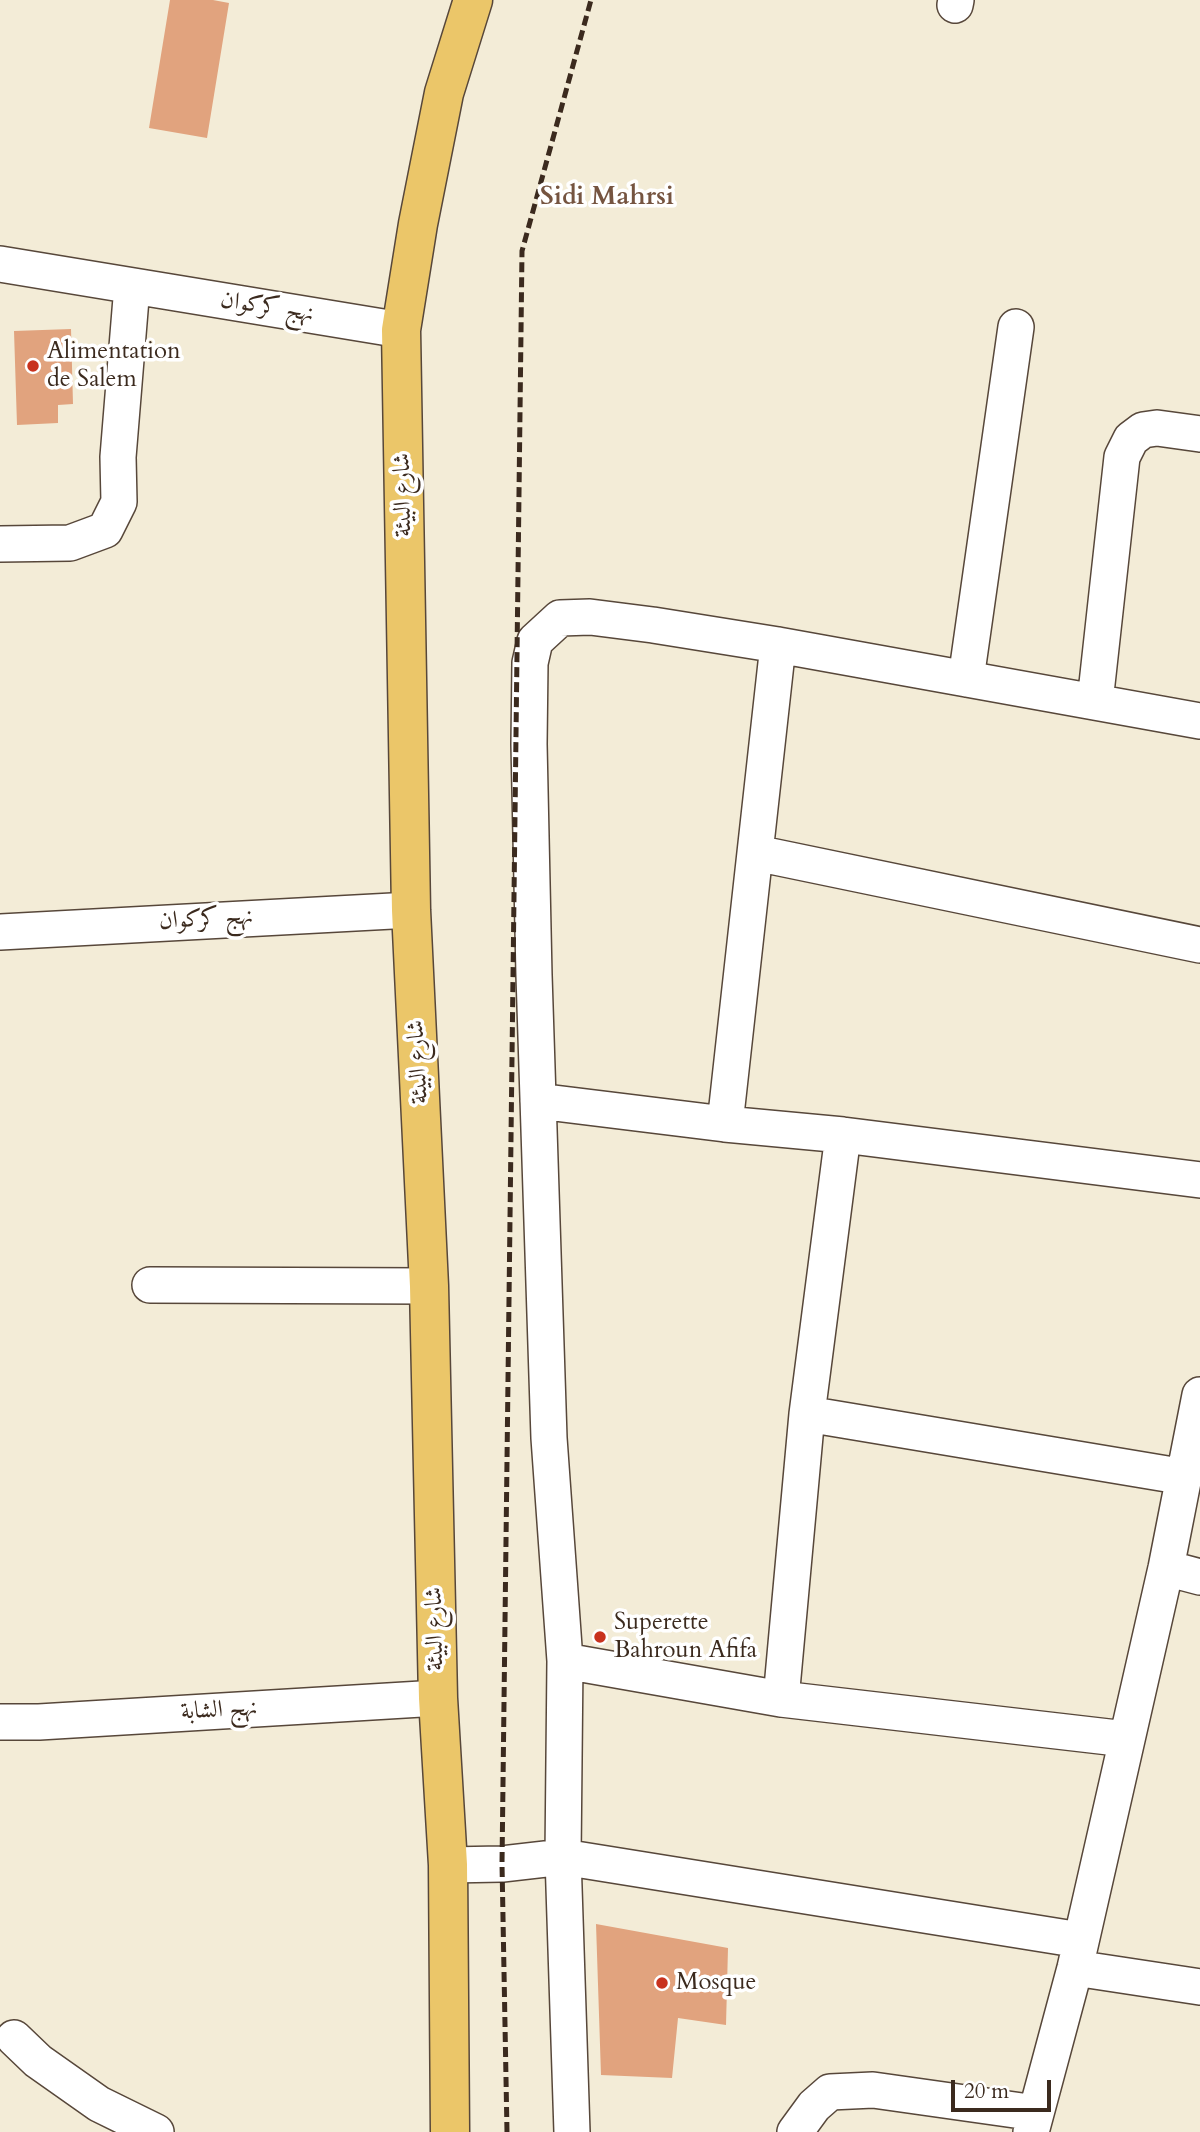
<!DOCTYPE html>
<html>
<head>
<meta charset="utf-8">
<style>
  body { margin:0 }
  #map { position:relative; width:1200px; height:2132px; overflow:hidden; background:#f3ecd7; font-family:Cardo,serif }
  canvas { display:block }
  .scale { position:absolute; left:951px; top:2080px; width:100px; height:32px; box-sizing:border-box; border:4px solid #3b2a1e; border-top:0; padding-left:9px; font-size:21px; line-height:24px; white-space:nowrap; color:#3b2a1e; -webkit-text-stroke:5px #fff; paint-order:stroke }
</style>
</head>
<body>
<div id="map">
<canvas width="1200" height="2132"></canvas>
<div class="scale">20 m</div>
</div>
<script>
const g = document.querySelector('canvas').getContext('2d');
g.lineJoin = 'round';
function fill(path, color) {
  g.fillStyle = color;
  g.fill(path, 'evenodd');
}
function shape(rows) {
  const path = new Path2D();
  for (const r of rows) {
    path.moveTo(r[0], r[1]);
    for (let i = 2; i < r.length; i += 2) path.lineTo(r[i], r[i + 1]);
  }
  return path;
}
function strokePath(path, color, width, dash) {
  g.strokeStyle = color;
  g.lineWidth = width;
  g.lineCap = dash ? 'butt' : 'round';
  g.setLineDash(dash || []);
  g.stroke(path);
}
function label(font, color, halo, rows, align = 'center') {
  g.font = font + ' Cardo,Amiri,serif';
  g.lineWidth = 7;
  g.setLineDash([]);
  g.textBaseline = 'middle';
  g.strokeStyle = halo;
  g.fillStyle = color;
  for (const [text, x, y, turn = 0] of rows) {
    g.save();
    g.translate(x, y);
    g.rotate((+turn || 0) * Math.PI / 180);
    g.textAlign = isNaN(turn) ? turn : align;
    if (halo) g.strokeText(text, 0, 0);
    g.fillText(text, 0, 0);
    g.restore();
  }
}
fill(shape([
  [170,0,213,0,229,3,207,138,149,128],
  [71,329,73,404,58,405,58,423,17,425,14,331],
  [596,1924,728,1948,726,2025,678,2018,672,2078,601,2075]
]), '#e1a37e');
const minor = shape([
  [955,5,956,0],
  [0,264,401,330],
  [0,544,70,543,105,530,119,502,118,457,132,286],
  [966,679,1016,327],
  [1095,702,1122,457,1131,439,1143,430,1157,428,1200,434],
  [756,853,1200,945],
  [0,932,411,910],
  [538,1101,725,1124,843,1135,1200,1180],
  [725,1124,778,645],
  [150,1285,429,1286],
  [807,1414,1185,1477],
  [1166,1568,1200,1577],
  [565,1661,781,1699,1126,1739],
  [781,1699,807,1414,843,1135],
  [0,1722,39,1722,438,1698],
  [448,1865,502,1864,563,1857,1080,1940],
  [1075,1968,1200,1987],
  [14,2038,38,2061,99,2104,156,2132],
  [572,2132,563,1857,565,1661,549,1438,534,975,529,744,530,663,535,641,560,618,590,617,653,625,778,645,1200,721],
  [795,2132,814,2106,830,2092,873,2090,1036,2113],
  [1031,2132,1075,1968,1166,1568,1200,1395]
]);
const major = shape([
  [450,2132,448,1865,438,1698,429,1286,411,910,401,330,418,224,444,93,473,0]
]);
strokePath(minor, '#57473a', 38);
strokePath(major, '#57473a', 41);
strokePath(minor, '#fff', 35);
strokePath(major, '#ebc669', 38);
strokePath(shape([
  [507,2132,502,1864,522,251,591,0]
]), '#3b2a1e', 5, [10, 5]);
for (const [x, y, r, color] of [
  [33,366,7,"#c8321e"],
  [600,1637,7,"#c8321e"],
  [662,1983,7,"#c8321e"]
]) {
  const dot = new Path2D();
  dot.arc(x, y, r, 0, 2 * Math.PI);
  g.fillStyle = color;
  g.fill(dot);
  strokePath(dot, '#fff', 2.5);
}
label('24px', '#3b2a1e', '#fff', [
  ["نهج كركوان",267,308,9],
  ["شارع البيئة",404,495,-91],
  ["نهج كركوان",206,920,-3],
  ["شارع البيئة",419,1062,-93],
  ["شارع البيئة",436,1629,-91],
  ["نهج الشابة",219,1711,-3]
]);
label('24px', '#3b2a1e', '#fff', [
  ["Alimentation",47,352],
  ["de Salem",47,380],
  ["Superette",614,1623],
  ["Bahroun Afifa",614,1651],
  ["Mosque",676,1983]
], 'left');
label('bold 26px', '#755440', '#fff', [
  ["Sidi Mahrsi",607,198]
]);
</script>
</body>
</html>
